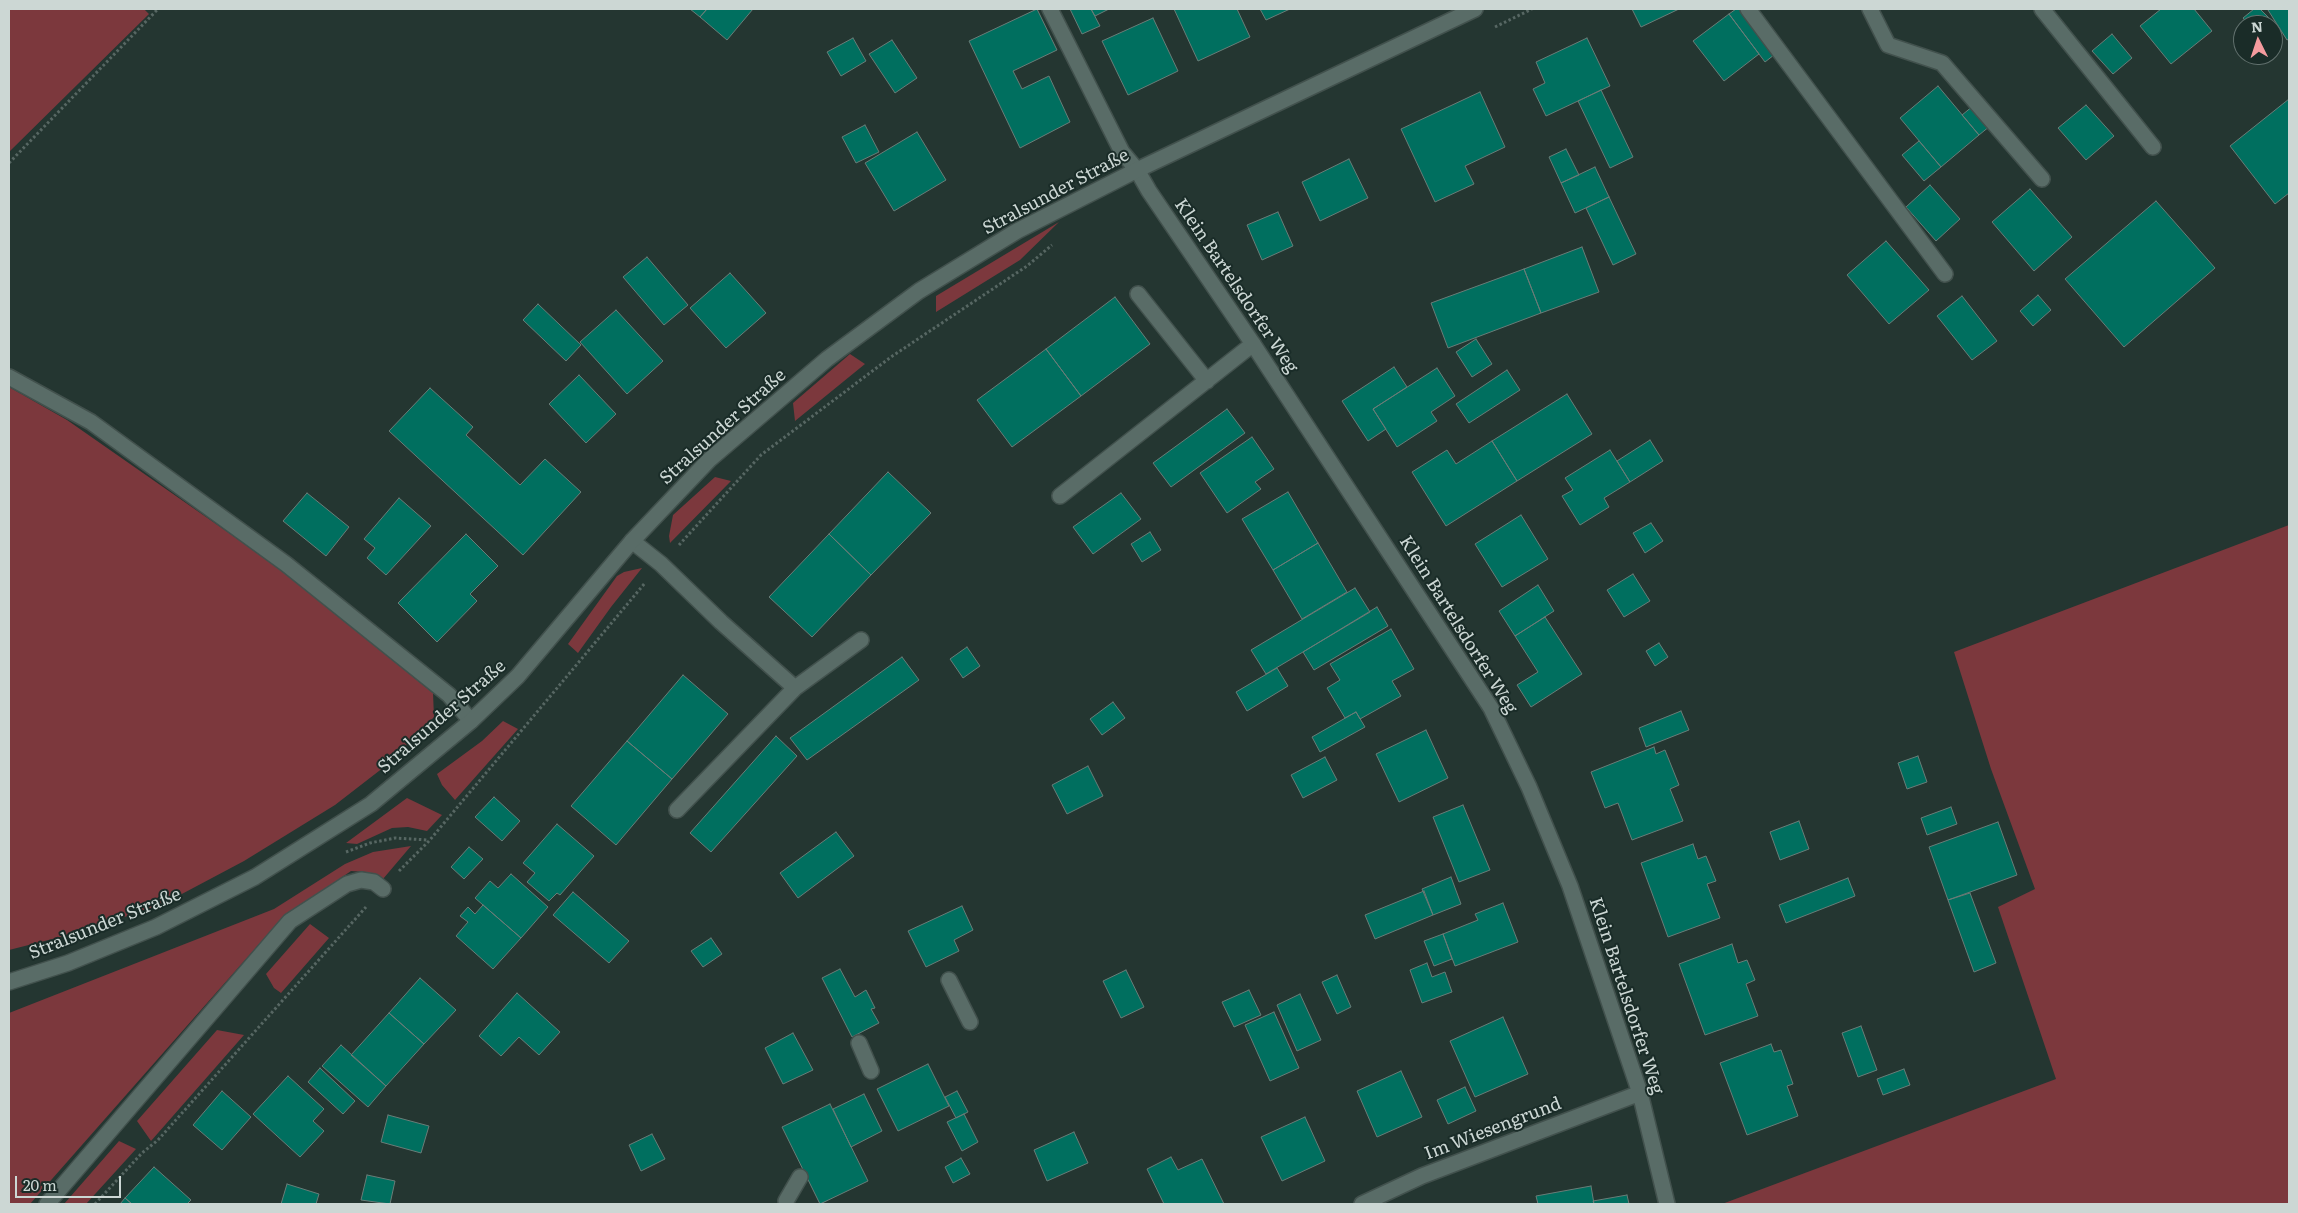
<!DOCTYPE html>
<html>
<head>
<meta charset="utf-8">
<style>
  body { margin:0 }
  #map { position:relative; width:2298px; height:1213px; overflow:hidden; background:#243631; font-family:Literata,serif }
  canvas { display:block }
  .frame { position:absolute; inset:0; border:10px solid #ccd7d4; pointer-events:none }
  .north { position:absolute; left:2233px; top:15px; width:50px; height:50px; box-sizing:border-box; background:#1a2c28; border:1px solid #61706d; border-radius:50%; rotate:356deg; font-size:14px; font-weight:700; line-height:20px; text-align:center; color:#ccd7d4 }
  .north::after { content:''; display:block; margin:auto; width:18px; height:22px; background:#f59b9e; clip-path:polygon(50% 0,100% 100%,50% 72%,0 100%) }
  .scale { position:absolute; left:15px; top:1176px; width:106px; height:22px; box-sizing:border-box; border:2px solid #ccd7d4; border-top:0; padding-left:6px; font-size:15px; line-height:18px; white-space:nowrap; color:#ccd7d4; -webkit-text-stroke:4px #1a2c28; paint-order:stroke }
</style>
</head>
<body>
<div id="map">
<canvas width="2298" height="1213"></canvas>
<div class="frame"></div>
<div class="north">N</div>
<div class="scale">20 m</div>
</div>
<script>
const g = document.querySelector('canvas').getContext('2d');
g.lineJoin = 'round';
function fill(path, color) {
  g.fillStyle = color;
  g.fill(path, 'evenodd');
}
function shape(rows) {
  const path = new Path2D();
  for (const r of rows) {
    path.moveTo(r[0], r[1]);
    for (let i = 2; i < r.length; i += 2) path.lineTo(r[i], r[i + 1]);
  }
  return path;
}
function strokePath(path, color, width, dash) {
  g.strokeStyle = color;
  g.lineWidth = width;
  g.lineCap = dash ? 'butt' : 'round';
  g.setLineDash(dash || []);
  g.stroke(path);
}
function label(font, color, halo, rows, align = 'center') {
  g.font = font + ' Literata,serif';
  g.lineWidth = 4;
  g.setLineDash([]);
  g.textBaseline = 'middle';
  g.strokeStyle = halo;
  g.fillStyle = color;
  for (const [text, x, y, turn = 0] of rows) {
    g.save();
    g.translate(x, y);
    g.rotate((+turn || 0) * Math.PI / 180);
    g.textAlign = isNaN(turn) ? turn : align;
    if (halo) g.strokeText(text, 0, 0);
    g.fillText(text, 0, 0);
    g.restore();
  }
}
fill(shape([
  [9,9,144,9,149,14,9,152],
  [1059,222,1020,260,936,312,936,296],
  [850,354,865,364,795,421,793,403],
  [9,387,67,420,282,570,433,693,434,717,388,764,335,805,244,861,163,904,80,932,9,950],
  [715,477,731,481,670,543,669,536,673,515],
  [2289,525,2289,1204,1722,1204,2056,1079,1998,907,2035,889,1991,769,1954,652],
  [642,568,611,607,578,653,568,644,617,576,624,572],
  [503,721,518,729,455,800,442,785,437,774,482,741],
  [407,798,442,815,427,831,408,827,392,828,357,844,346,843],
  [411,846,383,879,366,872,351,871,282,918,30,1204,9,1204,9,1013,274,909,345,864,373,852],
  [310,924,329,938,281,993,274,988,266,974],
  [217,1030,244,1035,151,1141,137,1121],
  [119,1141,136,1149,86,1204,64,1204]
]), '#7c383d');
const building = shape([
  [690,9,707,9,700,17,690,9],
  [707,9,753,9,727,40,700,17,707,9],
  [1037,9,1057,50,1013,71,1022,89,1049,76,1070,122,1020,148,969,41,1037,9],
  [1070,9,1091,9,1100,26,1082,34,1070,9],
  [1091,9,1109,9,1095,16,1091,9],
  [1174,9,1237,9,1250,37,1198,61,1174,9],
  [1260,9,1290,9,1266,20,1260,9],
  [1632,9,1679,9,1641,27,1632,9],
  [1736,9,1740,9,1774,55,1765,62,1729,14,1736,9],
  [2161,9,2194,9,2212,31,2171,64,2140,26,2161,9],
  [2254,9,2260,9,2269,18,2261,25,2249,25,2243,18,2254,9],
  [2270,9,2289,9,2289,39,2287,40,2268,10,2270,9],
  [1729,14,1759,54,1724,81,1693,41,1729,14],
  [1153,18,1178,71,1128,95,1102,41,1153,18],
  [2112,34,2132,58,2113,74,2092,51,2112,34],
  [853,38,866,61,841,76,827,52,853,38],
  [1587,38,1610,86,1546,116,1533,89,1545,83,1536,62,1587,38],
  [892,40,917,78,895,93,869,54,892,40],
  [1938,86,1979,135,1941,167,1900,118,1938,86],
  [1601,90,1633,157,1610,168,1578,101,1601,90],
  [1480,92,1505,147,1465,166,1474,184,1435,202,1401,129,1480,92],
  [2289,99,2289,193,2275,204,2230,146,2289,99],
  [2086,105,2114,136,2086,160,2058,128,2086,105],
  [1973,106,1990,126,1979,135,1962,115,1973,106],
  [865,125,879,152,856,163,842,137,865,125],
  [917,132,946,180,894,211,865,163,917,132],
  [1919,141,1941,167,1924,181,1902,155,1919,141],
  [1566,149,1579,175,1561,183,1549,157,1566,149],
  [1349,159,1368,198,1320,221,1302,182,1349,159],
  [1595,167,1609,197,1575,213,1561,183,1595,167],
  [1930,185,1960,219,1936,241,1906,207,1930,185],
  [2030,189,2072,237,2034,271,1992,222,2030,189],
  [1609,197,1636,254,1613,265,1586,208,1609,197],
  [2156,201,2215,268,2124,347,2065,279,2156,201],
  [1278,212,1293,246,1262,260,1247,225,1278,212],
  [1886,241,1929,290,1889,324,1847,275,1886,241],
  [1582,247,1599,292,1541,313,1524,269,1582,247],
  [647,257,688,305,664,325,623,277,647,257],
  [1524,269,1541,313,1448,348,1431,303,1524,269],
  [730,273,766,313,726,348,690,308,730,273],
  [2038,295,2051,310,2033,326,2020,311,2038,295],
  [1962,296,1997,341,1972,360,1937,316,1962,296],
  [1115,297,1150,344,1081,396,1046,349,1115,297],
  [538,304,581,345,566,361,523,320,538,304],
  [616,310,663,361,627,394,580,342,616,310],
  [1476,339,1492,364,1472,377,1456,352,1476,339],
  [1046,349,1081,396,1012,447,977,400,1046,349],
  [1394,367,1407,387,1373,409,1386,429,1368,441,1342,401,1394,367],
  [1437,368,1455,396,1431,412,1437,421,1397,447,1373,409,1437,368],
  [1507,370,1520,390,1469,423,1456,404,1507,370],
  [579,375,616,414,586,443,549,404,579,375],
  [430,388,473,427,466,435,520,485,545,459,581,492,523,555,389,431,430,388],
  [1567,394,1592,434,1517,481,1492,441,1567,394],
  [1227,409,1245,433,1171,487,1153,463,1227,409],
  [1252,437,1274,469,1255,482,1261,489,1227,513,1200,473,1252,437],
  [1650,440,1663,461,1630,482,1617,461,1650,440],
  [1492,441,1517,481,1446,526,1412,472,1447,450,1456,464,1492,441],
  [1610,450,1630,482,1604,498,1609,507,1580,525,1562,496,1573,490,1565,478,1610,450],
  [888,472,931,513,871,575,829,534,888,472],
  [1288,492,1318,543,1273,570,1242,519,1288,492],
  [307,493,349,527,326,556,283,521,307,493],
  [1121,493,1141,519,1093,554,1073,527,1121,493],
  [399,498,431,526,386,575,367,558,375,548,364,539,399,498],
  [1521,515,1548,559,1502,587,1475,544,1521,515],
  [1651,523,1663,541,1645,553,1633,533,1651,523],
  [1150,532,1161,550,1142,562,1131,544,1150,532],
  [466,534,498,566,470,594,477,601,437,642,398,603,466,534],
  [829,534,871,575,812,637,769,597,829,534],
  [1318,543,1347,592,1302,619,1273,570,1318,543],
  [1633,574,1650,601,1624,617,1607,590,1633,574],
  [1538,585,1554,611,1515,636,1499,611,1538,585],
  [1355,588,1370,612,1266,674,1251,650,1355,588],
  [1377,607,1388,626,1314,670,1303,652,1377,607],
  [1545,617,1582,674,1531,707,1517,685,1538,672,1515,636,1545,617],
  [1391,629,1414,669,1392,681,1401,696,1360,719,1356,712,1345,718,1327,688,1340,680,1330,664,1391,629],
  [1659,643,1668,657,1655,666,1646,651,1659,643],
  [967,647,980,666,963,678,950,659,967,647],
  [902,657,919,680,807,760,790,738,902,657],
  [1277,668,1288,686,1247,711,1236,692,1277,668],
  [683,675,728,714,672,779,627,741,683,675],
  [1113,702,1125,718,1102,735,1090,719,1113,702],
  [1681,711,1689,730,1646,747,1639,728,1681,711],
  [1356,712,1365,727,1320,752,1312,737,1356,712],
  [1426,730,1448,778,1399,802,1376,754,1426,730],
  [776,736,797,756,711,852,690,833,776,736],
  [627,741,672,779,616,845,571,806,627,741],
  [1654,747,1656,754,1665,750,1679,785,1670,789,1683,821,1632,840,1618,803,1605,808,1591,772,1654,747],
  [1918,756,1927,782,1907,789,1898,763,1918,756],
  [1325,757,1337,780,1303,798,1291,775,1325,757],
  [1088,766,1103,796,1067,814,1052,785,1088,766],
  [494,797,520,821,502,841,475,817,494,797],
  [1463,805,1490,870,1459,882,1433,817,1463,805],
  [1951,807,1957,824,1927,835,1921,818,1951,807],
  [1799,821,1809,849,1780,860,1770,832,1799,821],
  [1998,822,2017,875,1948,900,1929,847,1998,822],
  [557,824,594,856,560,895,557,893,549,901,527,882,535,873,523,863,557,824],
  [836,832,854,856,798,898,780,873,836,832],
  [1693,844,1698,859,1706,856,1716,881,1707,884,1720,918,1668,937,1641,863,1693,844],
  [469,847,483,859,464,879,451,867,469,847],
  [511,874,548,907,521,938,475,898,490,881,498,888,511,874],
  [1451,877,1461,904,1433,915,1422,889,1451,877],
  [1848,878,1855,896,1786,923,1779,905,1848,878],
  [1424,891,1433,915,1375,939,1365,915,1424,891],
  [573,892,629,941,609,963,553,915,573,892],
  [1970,893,1996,963,1974,972,1948,900,1970,893],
  [1503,903,1518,942,1455,966,1443,934,1478,920,1475,914,1503,903],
  [483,905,521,938,493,969,456,936,468,922,460,916,468,907,475,914,483,905],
  [962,906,973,930,954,940,959,951,926,967,908,931,962,906],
  [1443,934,1452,959,1434,966,1424,941,1443,934],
  [711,938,722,954,703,967,691,951,711,938],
  [1732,944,1738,963,1747,960,1755,980,1746,984,1758,1016,1705,1035,1679,964,1732,944],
  [1427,963,1432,977,1445,972,1452,992,1422,1003,1410,970,1427,963],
  [840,969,855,997,866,990,875,1008,871,1009,879,1023,852,1037,822,978,840,969],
  [1126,970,1144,1007,1121,1018,1103,981,1126,970],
  [1337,975,1351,1007,1337,1014,1322,982,1337,975],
  [420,978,456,1010,424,1044,389,1013,420,978],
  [1249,990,1261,1015,1234,1027,1222,1002,1249,990],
  [517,993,560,1032,539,1055,519,1037,501,1056,479,1036,517,993],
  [1300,994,1321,1040,1297,1051,1277,1005,1300,994],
  [1274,1012,1299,1068,1270,1081,1245,1025,1274,1012],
  [389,1013,424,1044,386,1086,351,1055,389,1013],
  [1503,1017,1528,1074,1475,1097,1450,1041,1503,1017],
  [1861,1026,1877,1070,1858,1077,1842,1033,1861,1026],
  [793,1033,813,1070,783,1084,765,1048,793,1033],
  [1771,1044,1774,1052,1781,1050,1793,1084,1787,1086,1798,1116,1747,1135,1720,1063,1771,1044],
  [341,1045,386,1086,368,1107,322,1066,341,1045],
  [928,1064,949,1106,898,1131,877,1089,928,1064],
  [320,1068,355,1101,343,1114,308,1082,320,1068],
  [1904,1069,1910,1085,1883,1095,1877,1079,1904,1069],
  [1401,1071,1422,1117,1377,1137,1357,1091,1401,1071],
  [288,1076,324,1109,313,1121,324,1131,300,1157,253,1114,288,1076],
  [1465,1087,1476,1111,1448,1124,1437,1100,1465,1087],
  [222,1091,251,1117,222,1150,193,1125,222,1091],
  [957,1091,968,1112,956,1118,945,1097,957,1091],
  [864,1094,882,1131,851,1147,833,1109,864,1094],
  [830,1104,868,1181,820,1204,782,1127,830,1104],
  [964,1114,978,1142,962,1151,947,1122,964,1114],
  [388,1115,429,1126,421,1153,381,1142,388,1115],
  [1305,1117,1325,1161,1282,1181,1261,1137,1305,1117],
  [1074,1132,1088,1163,1047,1181,1034,1150,1074,1132],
  [652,1134,665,1159,641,1171,629,1145,652,1134],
  [1171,1157,1178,1170,1202,1159,1224,1204,1164,1204,1147,1169,1171,1157],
  [961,1158,970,1174,953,1183,945,1167,961,1158],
  [154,1167,191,1200,187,1204,132,1204,125,1198,154,1167],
  [367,1175,395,1181,390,1204,361,1200,367,1175],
  [287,1184,319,1194,316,1204,281,1204,287,1184],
  [1591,1186,1594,1204,1538,1204,1536,1196,1591,1186],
  [1627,1195,1629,1204,1594,1204,1593,1201,1627,1195],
  [125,1198,132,1204,120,1204,125,1198]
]);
fill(building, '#006f5f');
strokePath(building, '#697d78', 1);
const service = shape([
  [1050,9,1122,152,1137,170],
  [1748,9,1945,274],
  [1870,9,1888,45,1942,63,2042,179],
  [2042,9,2153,147],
  [1138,294,1207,381],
  [9,377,91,422,286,564,449,695,471,721],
  [1060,496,1253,344],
  [632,541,661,564,721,622,795,688],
  [677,810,795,688,861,640],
  [949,980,970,1022],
  [859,1043,871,1071],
  [786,1201,800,1177]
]);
const minor = shape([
  [1137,170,1149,191,1253,344,1491,708,1529,787,1570,886,1640,1093,1667,1204],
  [47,1204,290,921,347,884,361,880,374,882,383,889],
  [1362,1204,1422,1176,1640,1093]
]);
const tertiary = shape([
  [9,982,68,963,156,927,255,877,371,804,471,721,518,676,632,541,709,460,827,359,919,291,1017,231,1137,170,1475,9]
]);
strokePath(service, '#42514d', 18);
strokePath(minor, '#42514d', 18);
strokePath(tertiary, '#42514d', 18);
strokePath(shape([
  [1495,27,1532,9],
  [9,163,158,9],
  [679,545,761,455,891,357,1027,266,1052,245],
  [346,852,370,843,395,838,428,840],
  [399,871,429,841,645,583],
  [95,1204,142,1153,158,1140,366,907]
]), '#576763', 3, [2.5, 2.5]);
strokePath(service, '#596c67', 15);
strokePath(minor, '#596c67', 15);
strokePath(tertiary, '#596c67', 15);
label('18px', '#ccd7d4', '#1a2c28', [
  ["Stralsunder Straße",1056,192,-28],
  ["Klein Bartelsdorfer Weg",1236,286,56],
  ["Stralsunder Straße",723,427,-42],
  ["Klein Bartelsdorfer Weg",1458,625,58],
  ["Stralsunder Straße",442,717,-41],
  ["Stralsunder Straße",105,924,-22],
  ["Klein Bartelsdorfer Weg",1626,996,72],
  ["Im Wiesengrund",1493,1129,-21]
]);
</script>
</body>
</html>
